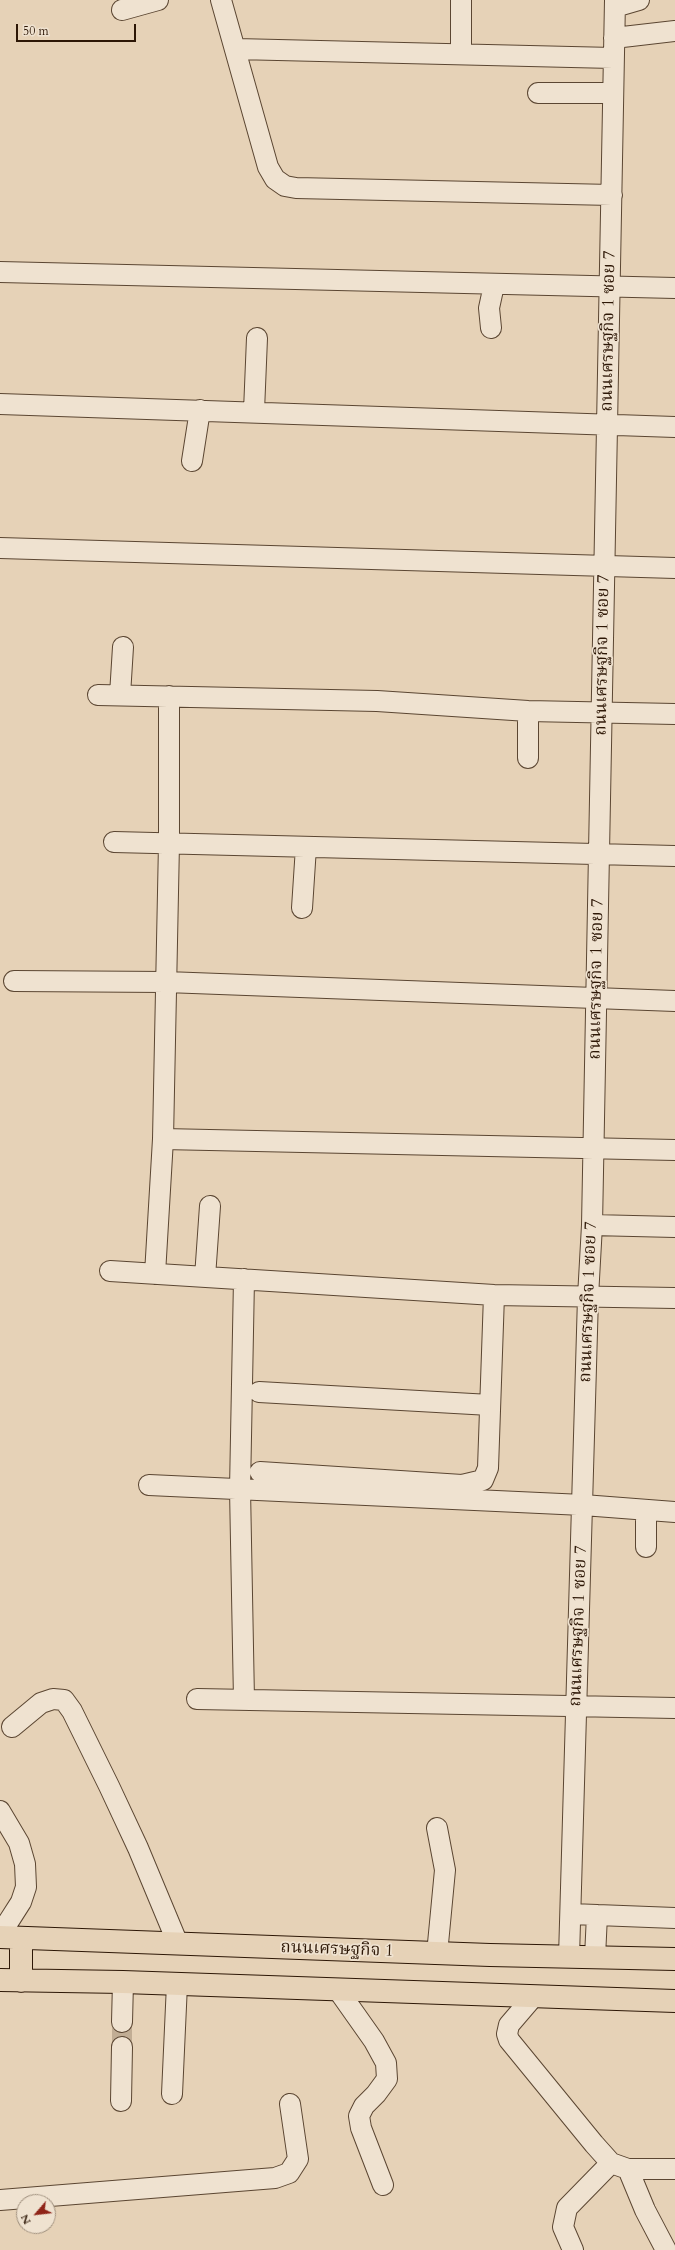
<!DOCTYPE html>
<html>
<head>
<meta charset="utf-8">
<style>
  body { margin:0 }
  #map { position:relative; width:675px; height:2250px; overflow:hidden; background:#e6d2b7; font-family:Cardo,serif }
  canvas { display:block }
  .north { position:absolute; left:16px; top:2194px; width:40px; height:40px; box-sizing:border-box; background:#efe2d0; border:1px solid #a1917f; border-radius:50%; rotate:242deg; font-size:11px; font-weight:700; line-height:16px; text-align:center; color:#2d1706 }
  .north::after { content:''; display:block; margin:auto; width:14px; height:18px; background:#8f2418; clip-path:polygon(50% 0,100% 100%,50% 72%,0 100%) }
  .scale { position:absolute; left:16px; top:24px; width:120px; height:18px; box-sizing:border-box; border:2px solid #2d1706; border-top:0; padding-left:5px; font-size:12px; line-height:14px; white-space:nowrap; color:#2d1706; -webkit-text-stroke:3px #efe2d0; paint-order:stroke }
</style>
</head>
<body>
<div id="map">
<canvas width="675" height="2250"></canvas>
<div class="north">N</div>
<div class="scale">50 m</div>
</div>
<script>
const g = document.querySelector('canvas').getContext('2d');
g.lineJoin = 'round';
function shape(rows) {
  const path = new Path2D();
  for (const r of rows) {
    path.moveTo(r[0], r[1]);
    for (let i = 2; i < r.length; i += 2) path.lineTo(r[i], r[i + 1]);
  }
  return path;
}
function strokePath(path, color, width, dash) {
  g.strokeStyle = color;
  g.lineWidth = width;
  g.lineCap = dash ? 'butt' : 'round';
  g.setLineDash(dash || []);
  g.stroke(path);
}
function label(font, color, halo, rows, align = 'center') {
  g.font = font + ' Cardo,"Noto Serif Thai",serif';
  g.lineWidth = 3.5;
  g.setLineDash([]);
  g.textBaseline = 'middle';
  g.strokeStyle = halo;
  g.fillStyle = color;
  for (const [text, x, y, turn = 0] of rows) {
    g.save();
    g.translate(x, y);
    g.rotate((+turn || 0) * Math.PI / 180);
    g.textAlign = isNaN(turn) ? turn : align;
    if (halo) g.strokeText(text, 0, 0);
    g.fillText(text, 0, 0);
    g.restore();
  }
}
strokePath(shape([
  [122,2047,122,2022]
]), '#c1ad94', 20, [20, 10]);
const minor = shape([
  [221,0,268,167,275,179,285,186,296,188,612,195],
  [615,7,639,0],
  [122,10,158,0],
  [614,38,675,31],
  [236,49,613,58],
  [461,54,461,0],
  [538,93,613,93],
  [0,272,675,288],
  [491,328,489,308,494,285],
  [0,404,675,427],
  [254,411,257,338],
  [192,461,200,410],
  [0,548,675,568],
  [98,695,377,701,528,711,675,714],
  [120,695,123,647],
  [528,758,528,711],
  [114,842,675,856],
  [302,908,306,847],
  [14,981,166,982,675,1001],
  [163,1139,675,1150],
  [592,1225,675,1227],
  [110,1271,494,1295,675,1298],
  [155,1274,163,1139,169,843,169,696],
  [205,1277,210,1206],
  [244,1279,240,1489,244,1700],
  [259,1392,490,1405],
  [260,1472,462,1485,483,1480,488,1468,494,1295],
  [149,1485,583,1505,675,1512],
  [646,1510,646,1547],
  [197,1699,675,1708],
  [12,1727,41,1703,53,1699,64,1700,72,1711,109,1786,138,1848,178,1944],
  [0,1811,19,1843,25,1864,26,1887,21,1902,0,1935],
  [437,1828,445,1870,437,1954],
  [571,1914,675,1918],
  [569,1957,588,1297,592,1225,615,0],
  [595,1957,597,1915],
  [338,1990,374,2041,386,2063,387,2079,376,2094,364,2106,359,2116,361,2128,383,2185],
  [533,1997,509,2025,507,2034,509,2040,594,2144,611,2163,628,2169,675,2169],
  [122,2022,123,1982],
  [172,2094,177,1984],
  [121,2101,122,2047],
  [628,2169,645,2210,666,2250],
  [0,2200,275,2178,289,2173,298,2159,290,2104],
  [573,2250,563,2227,567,2208,611,2163]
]);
const major = shape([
  [0,1937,490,1955,675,1959],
  [0,1980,123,1982,675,2001],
  [21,1981,21,1938]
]);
strokePath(minor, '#5b4632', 22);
strokePath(major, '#2d1706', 24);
strokePath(minor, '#efe2d0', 20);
strokePath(major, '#e6d2b7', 22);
label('17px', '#2d1706', '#efe2d0', [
  ["ถนนเศรษฐกิจ 1 ซอย 7",609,331,-89],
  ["ถนนเศรษฐกิจ 1 ซอย 7",603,655,-89],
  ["ถนนเศรษฐกิจ 1 ซอย 7",597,979,-89],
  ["ถนนเศรษฐกิจ 1 ซอย 7",589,1302,-88],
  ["ถนนเศรษฐกิจ 1 ซอย 7",579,1626,-88],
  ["ถนนเศรษฐกิจ 1",337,1950,2]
]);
</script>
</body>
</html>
